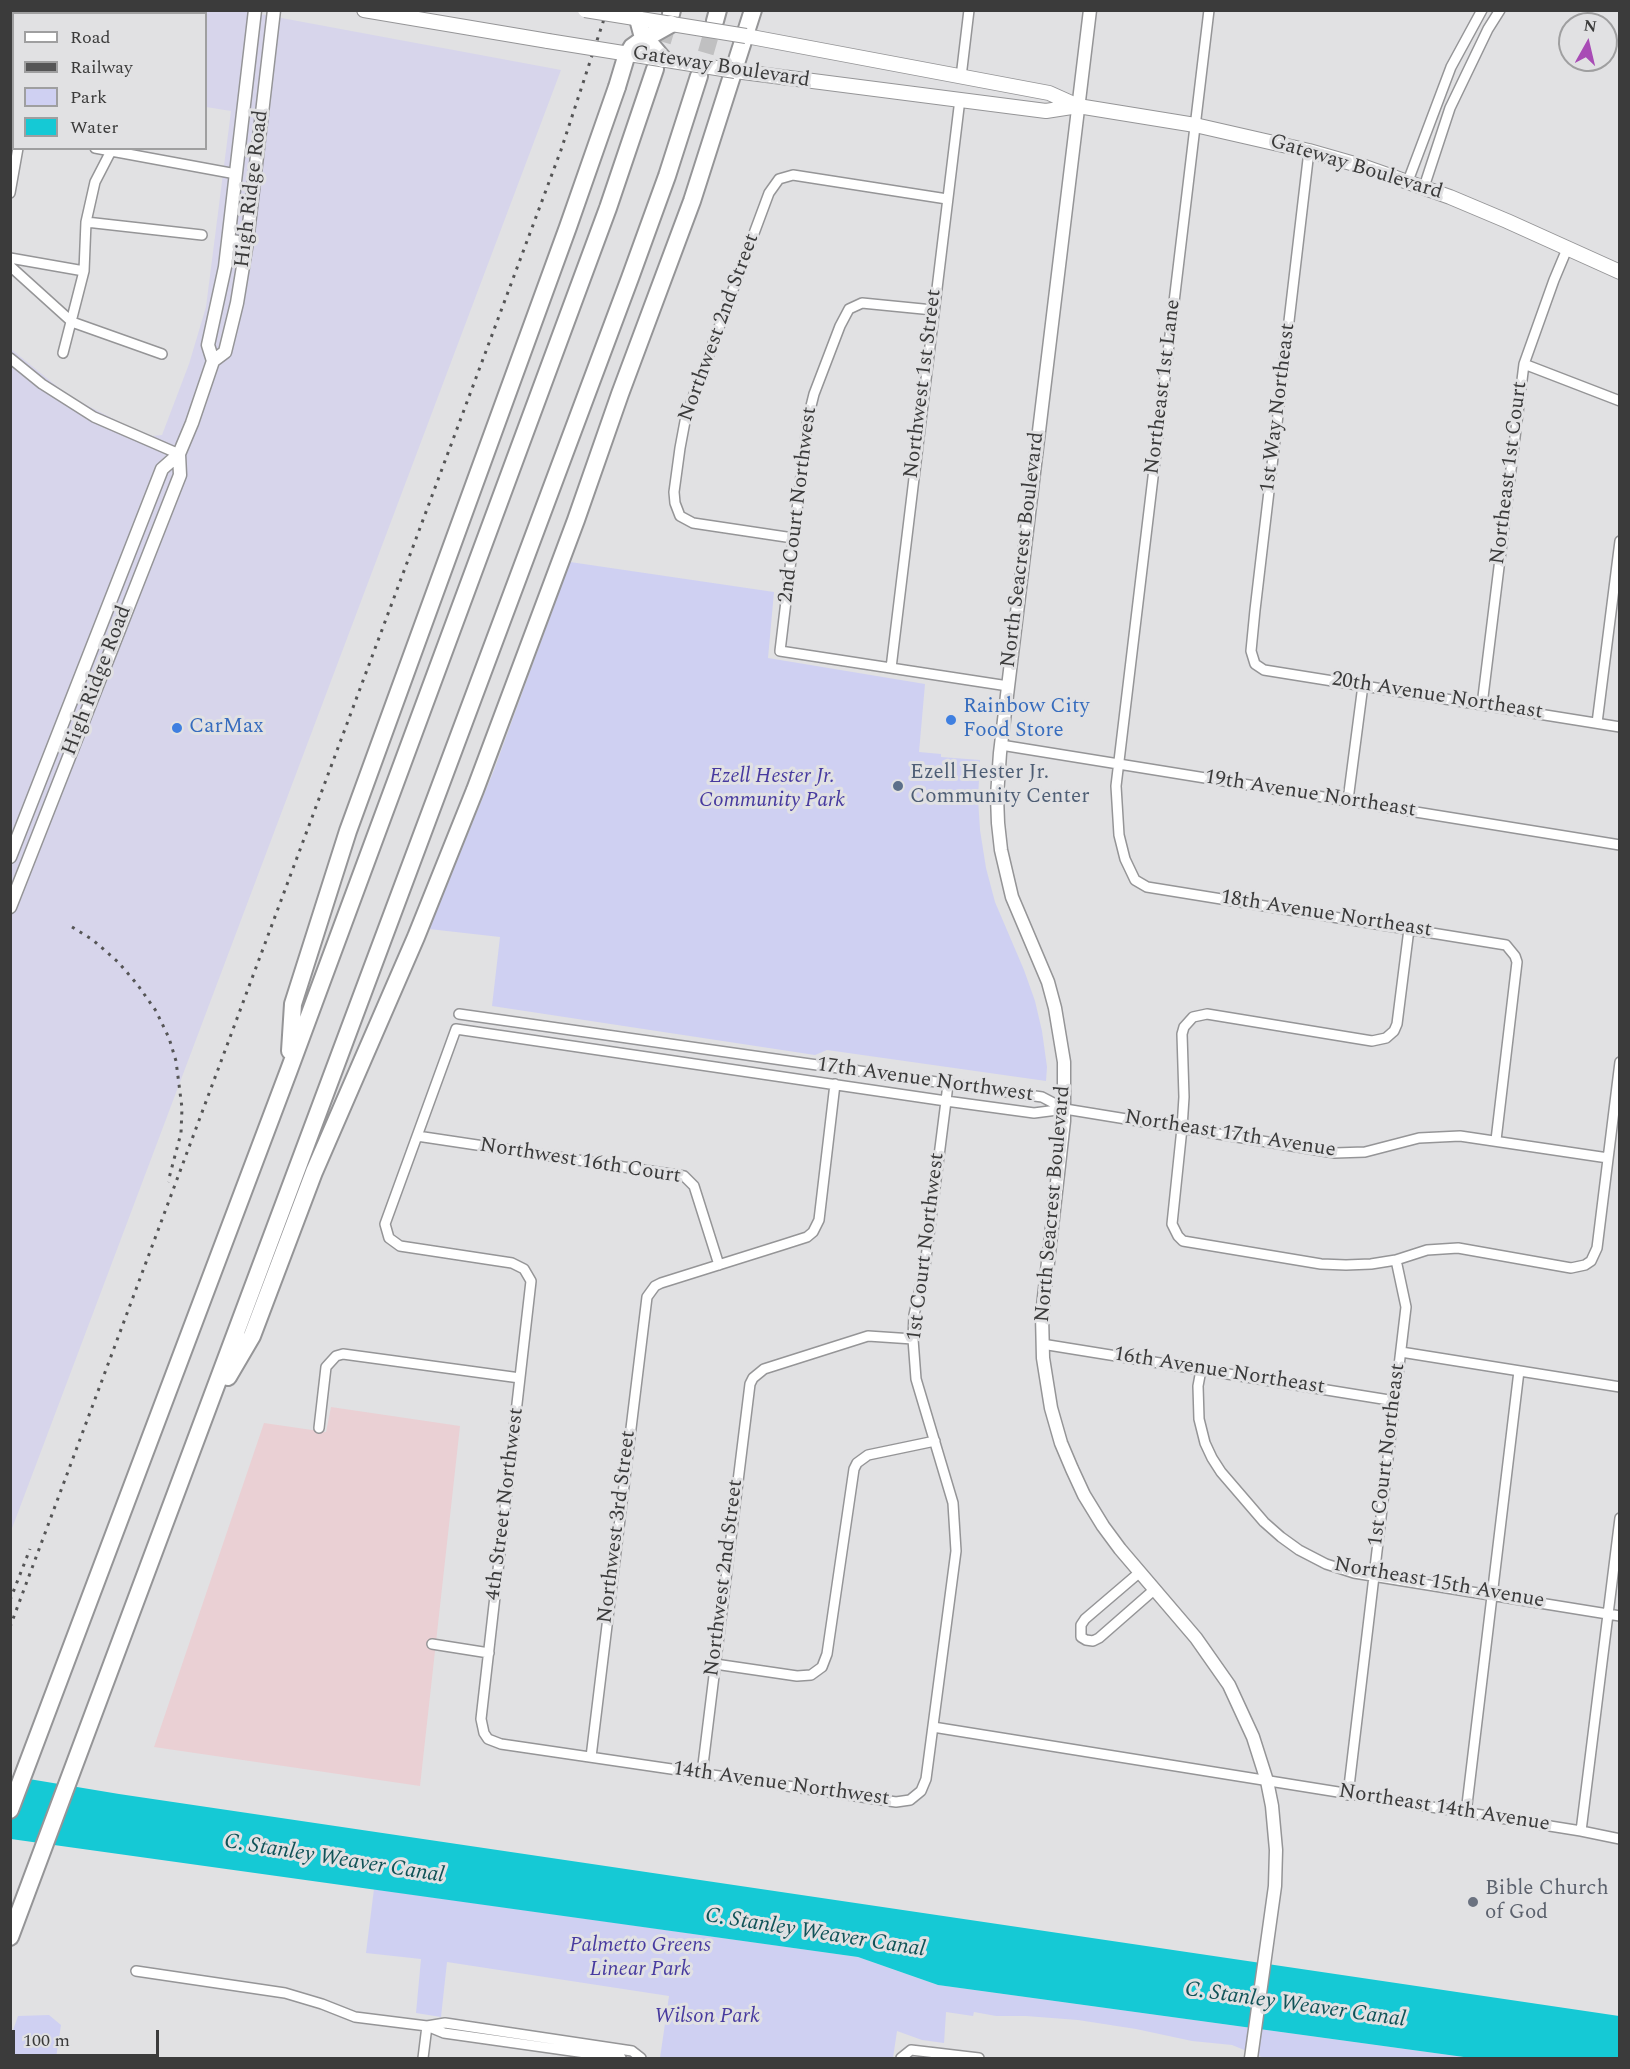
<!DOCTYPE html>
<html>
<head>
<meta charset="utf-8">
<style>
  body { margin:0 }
  #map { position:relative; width:1630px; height:2069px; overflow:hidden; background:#e1e1e3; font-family:Spectral,serif }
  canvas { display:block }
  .frame { position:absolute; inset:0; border:12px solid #3b3b3b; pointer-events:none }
  .legend { position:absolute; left:12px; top:12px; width:195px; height:138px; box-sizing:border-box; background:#e1e1e3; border:2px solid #9f9fa0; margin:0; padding:8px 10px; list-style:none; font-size:18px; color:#3b3b3b }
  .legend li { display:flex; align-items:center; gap:12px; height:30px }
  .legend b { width:30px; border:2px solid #9f9fa0 }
  .north { position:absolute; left:1558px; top:12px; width:60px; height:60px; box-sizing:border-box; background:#e1e1e3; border:2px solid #9f9fa0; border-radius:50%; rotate:8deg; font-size:16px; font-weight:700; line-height:24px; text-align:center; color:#3b3b3b }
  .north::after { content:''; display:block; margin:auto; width:21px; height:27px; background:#a84bb5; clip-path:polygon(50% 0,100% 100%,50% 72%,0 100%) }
  .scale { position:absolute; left:12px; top:2030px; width:147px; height:27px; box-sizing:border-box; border:3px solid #3b3b3b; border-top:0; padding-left:8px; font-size:18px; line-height:21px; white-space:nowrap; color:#3b3b3b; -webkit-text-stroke:4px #e1e1e3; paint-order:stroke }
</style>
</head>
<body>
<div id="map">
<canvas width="1630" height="2069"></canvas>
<div class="frame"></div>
<ul class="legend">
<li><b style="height:8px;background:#fff"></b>Road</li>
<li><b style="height:8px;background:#555556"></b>Railway</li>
<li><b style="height:16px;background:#cfd0f2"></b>Park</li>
<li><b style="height:16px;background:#15c9d5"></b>Water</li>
</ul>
<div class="north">N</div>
<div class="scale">100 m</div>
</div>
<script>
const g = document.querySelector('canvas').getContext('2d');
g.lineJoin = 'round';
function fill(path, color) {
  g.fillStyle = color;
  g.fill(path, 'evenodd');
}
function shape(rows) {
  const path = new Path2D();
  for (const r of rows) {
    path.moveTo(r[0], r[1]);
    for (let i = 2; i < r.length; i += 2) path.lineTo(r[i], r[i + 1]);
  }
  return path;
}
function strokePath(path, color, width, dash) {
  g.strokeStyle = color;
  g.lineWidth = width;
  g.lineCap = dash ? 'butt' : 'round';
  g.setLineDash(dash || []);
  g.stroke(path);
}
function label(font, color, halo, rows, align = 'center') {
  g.font = font + ' Spectral,serif';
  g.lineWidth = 6;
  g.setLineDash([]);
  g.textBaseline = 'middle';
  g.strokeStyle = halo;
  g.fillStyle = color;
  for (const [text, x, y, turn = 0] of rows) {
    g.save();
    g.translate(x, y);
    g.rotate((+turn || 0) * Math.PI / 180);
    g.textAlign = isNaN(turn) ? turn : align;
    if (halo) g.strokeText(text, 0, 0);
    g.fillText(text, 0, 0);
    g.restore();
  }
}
fill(shape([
  [11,11,244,11,561,70,11,1531,11,349,69,396,133,429,152,436,162,435,189,364,206,307,231,111,206,107,206,14,14,14,13,124,11,124]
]), '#d7d5eb');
fill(shape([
  [331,1407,460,1426,420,1786,154,1747,264,1423,326,1432]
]), '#ead0d4');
fill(shape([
  [570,562,774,592,768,658,925,684,919,752,941,754,941,757,980,760,978,799,980,830,986,868,995,902,1024,970,1035,1001,1042,1031,1047,1067,1046,1081,827,1050,815,1055,492,1006,500,937,429,929,494,770],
  [374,1889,858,1957,938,1985,1471,2058,1264,2058,1232,2045,1192,2041,1136,2029,1078,2020,1026,2016,996,2016,974,2012,973,2016,946,2012,944,2043,922,2040,897,2031,893,2058,660,2058,669,1996,447,1962,441,2017,416,2013,421,1959,366,1953],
  [49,2015,61,2025,56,2058,11,2058,11,2036,18,2016]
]), '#cfd0f2');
fill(shape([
  [11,1776,119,1794,1619,2016,1619,2058,1471,2058,938,1985,858,1957,11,1839]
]), '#15c9d5');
strokePath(shape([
  [656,65,671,15],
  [699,76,715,21]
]), '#c0c0c1', 16, [16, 8]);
const minor = shape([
  [1209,10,1116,786,1119,835,1125,859,1135,880,1147,887,1506,945,1515,956,1517,962,1496,1140],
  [961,77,969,10],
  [10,134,14,134],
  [95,148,236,174],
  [1309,151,1255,610,1251,651,1255,664,1264,670,1620,727],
  [1408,181,1451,67,1482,10],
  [1424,187,1450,108,1488,29,1500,10],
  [10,193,18,148],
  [86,222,202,235],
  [229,239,247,242],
  [10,258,84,271],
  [10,266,72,322,162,354],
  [933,310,862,303,849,309,840,326,814,394,808,418,780,651,1008,686],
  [63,353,84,271,86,222,95,182,111,151],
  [10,358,42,384,94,417,179,454],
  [1524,364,1620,401],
  [793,538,693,523,680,516,675,503,674,492,680,448,686,416,769,193,779,179,793,175,947,199],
  [891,668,960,99],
  [1482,705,1524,364,1554,280,1567,249],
  [1597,723,1620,541],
  [1001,745,1620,845],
  [1348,800,1363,685],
  [1409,929,1397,1024,1394,1031,1386,1038,1372,1041,1207,1014,1193,1017,1184,1027,1182,1034,1184,1097,1182,1128,1172,1224,1178,1236,1183,1241,1321,1264,1346,1265,1371,1264,1396,1260,1427,1250,1458,1248,1571,1268,1585,1265,1591,1261,1597,1248,1620,1062],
  [459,1014,1042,1097,1065,1109],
  [948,1084,946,1101,945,1109,925,1266,914,1315,913,1339,916,1379,953,1503,956,1551,926,1779,921,1791,910,1800,896,1802,501,1744,488,1739,484,1733,481,1719,531,1281,524,1269,512,1263,400,1246,389,1238,385,1224,456,1029,946,1101,1034,1113,1065,1109,1335,1153,1365,1152,1419,1138,1460,1136,1608,1158],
  [417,1136,684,1176,694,1186,719,1265],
  [1042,1344,1395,1401],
  [1401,1352,1620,1387],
  [1201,1370,1198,1386,1199,1419,1205,1443,1212,1458,1221,1472,1264,1522,1281,1537,1299,1550,1326,1564,1354,1573,1620,1616],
  [319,1428,326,1367,336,1356,343,1354,520,1378],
  [1140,1572,1085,1619,1081,1625,1081,1637,1086,1640,1093,1641,1099,1638,1155,1589],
  [432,1644,489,1653],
  [715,1664,797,1676,811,1675,822,1667,827,1654,854,1469,857,1463,868,1455,935,1441],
  [933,1727,1581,1831,1620,1839],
  [591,1757,647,1297,655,1286,661,1283,782,1245,807,1237,813,1232,819,1220,835,1084],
  [702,1773,750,1384,753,1378,764,1369,868,1336,913,1339],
  [1348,1795,1406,1307,1396,1260],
  [1466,1813,1519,1371],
  [1581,1831,1620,1518],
  [136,1971,285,1993,322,2004,355,2017,427,2026,444,2033,621,2058],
  [427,2026,445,2023,632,2051,641,2058],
  [423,2058,427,2026],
  [901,2058,911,2050,979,2058]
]);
const tertiary = shape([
  [1090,10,1000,753,997,796,998,823,1001,850,1012,897,1048,982,1055,1008,1064,1062,1064,1121,1042,1315,1043,1358,1051,1408,1061,1443,1072,1469,1084,1495,1103,1526,1120,1549,1196,1638,1229,1685,1253,1737,1267,1781,1272,1806,1276,1850,1275,1886,1251,2058],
  [213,361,208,345,225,267,255,10],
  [10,857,162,469,179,454,192,423,213,361,225,352,237,303,247,242,274,10],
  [10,907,180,475,179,454]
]);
const secondary = shape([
  [364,10,548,41],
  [746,36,1049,93,1078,106,1195,125,1309,151,1365,167,1450,197,1507,221,1620,272],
  [735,71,1046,111,1078,106]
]);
const motorway = shape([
  [671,14,672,10],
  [715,21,718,10],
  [290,1051,293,1004,348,831,568,227,617,87],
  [228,1377,252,1336,314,1172,416,937,475,790,576,520,620,394,692,201,753,10],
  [10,1810,289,1070,608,208,655,69],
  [10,1937,630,278,667,176,699,76]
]);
strokePath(minor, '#959597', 12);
strokePath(tertiary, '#959597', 15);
strokePath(secondary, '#959597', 16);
strokePath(motorway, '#959597', 20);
strokePath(minor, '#fff', 9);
strokePath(tertiary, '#fff', 12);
strokePath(secondary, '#fff', 14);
strokePath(motorway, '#fff', 16);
strokePath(shape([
  [72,927,93,940,118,962,137,984,156,1011,169,1038,176,1061,182,1108,181,1133,168,1182],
  [10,1600,30,1549],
  [10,1627,561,150,607,10]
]), '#555556', 3, [3, 6]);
const secondaryBridge = shape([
  [585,10,746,36],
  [548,41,735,71]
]);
const motorwayBridge = shape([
  [638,19,642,34,663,59],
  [617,87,626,57,632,47,639,42,671,24]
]);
strokePath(secondaryBridge, '#959597', 16, []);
strokePath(motorwayBridge, '#959597', 20, []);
strokePath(secondaryBridge, '#fff', 14);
strokePath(motorwayBridge, '#fff', 16);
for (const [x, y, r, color] of [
  [951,720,6,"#3f7fe0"],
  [177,728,6,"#3f7fe0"],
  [898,786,6,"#5c6f8a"],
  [1473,1902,6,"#6b7280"]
]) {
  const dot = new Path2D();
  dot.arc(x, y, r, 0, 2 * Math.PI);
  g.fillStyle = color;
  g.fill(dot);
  strokePath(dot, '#e1e1e3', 2);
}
label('21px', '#3b3b3b', '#e1e1e3', [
  ["Gateway Boulevard",721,68,9],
  ["Gateway Boulevard",1356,168,17],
  ["High Ridge Road",253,189,-83],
  ["Northwest 2nd Street",720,328,-70],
  ["Northwest 1st Street",924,384,-83],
  ["Northeast 1st Lane",1164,387,-83],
  ["1st Way Northeast",1279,408,-83],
  ["Northeast 1st Court",1510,473,-83],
  ["2nd Court Northwest",799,505,-83],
  ["North Seacrest Boulevard",1024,550,-83],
  ["High Ridge Road",98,681,-69],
  ["20th Avenue Northeast",1437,697,9],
  ["19th Avenue Northeast",1310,795,9],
  ["18th Avenue Northeast",1326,915,9],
  ["17th Avenue Northwest",925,1081,8],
  ["Northeast 17th Avenue",1230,1135,9],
  ["Northwest 16th Court",580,1162,9],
  ["North Seacrest Boulevard",1054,1204,-85],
  ["1st Court Northwest",927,1247,-83],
  ["16th Avenue Northeast",1219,1372,9],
  ["1st Court Northeast",1388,1455,-83],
  ["4th Street Northwest",506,1504,-83],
  ["Northwest 3rd Street",618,1527,-83],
  ["Northwest 2nd Street",725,1578,-83],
  ["Northeast 15th Avenue",1439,1584,10],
  ["14th Avenue Northwest",781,1785,8],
  ["Northeast 14th Avenue",1444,1809,9]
]);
label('21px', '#366cbe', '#e1e1e3', [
  ["Rainbow City",963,708],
  ["Food Store",963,732],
  ["CarMax",189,728]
], 'left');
label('21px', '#4e5e75', '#e1e1e3', [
  ["Ezell Hester Jr.",910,774],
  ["Community Center",910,798]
], 'left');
label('italic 21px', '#473a9f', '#e1e1e3', [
  ["Ezell Hester Jr.",772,778],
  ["Community Park",772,802],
  ["Palmetto Greens",640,1947],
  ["Linear Park",640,1971],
  ["Wilson Park",707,2018]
]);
label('21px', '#5b616d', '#e1e1e3', [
  ["Bible Church",1485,1890],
  ["of God",1485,1914]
], 'left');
label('italic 22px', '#0f5257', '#e1e1e3', [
  ["C. Stanley Weaver Canal",334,1860,9],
  ["C. Stanley Weaver Canal",815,1934,9],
  ["C. Stanley Weaver Canal",1295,2006,8]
]);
</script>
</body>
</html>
